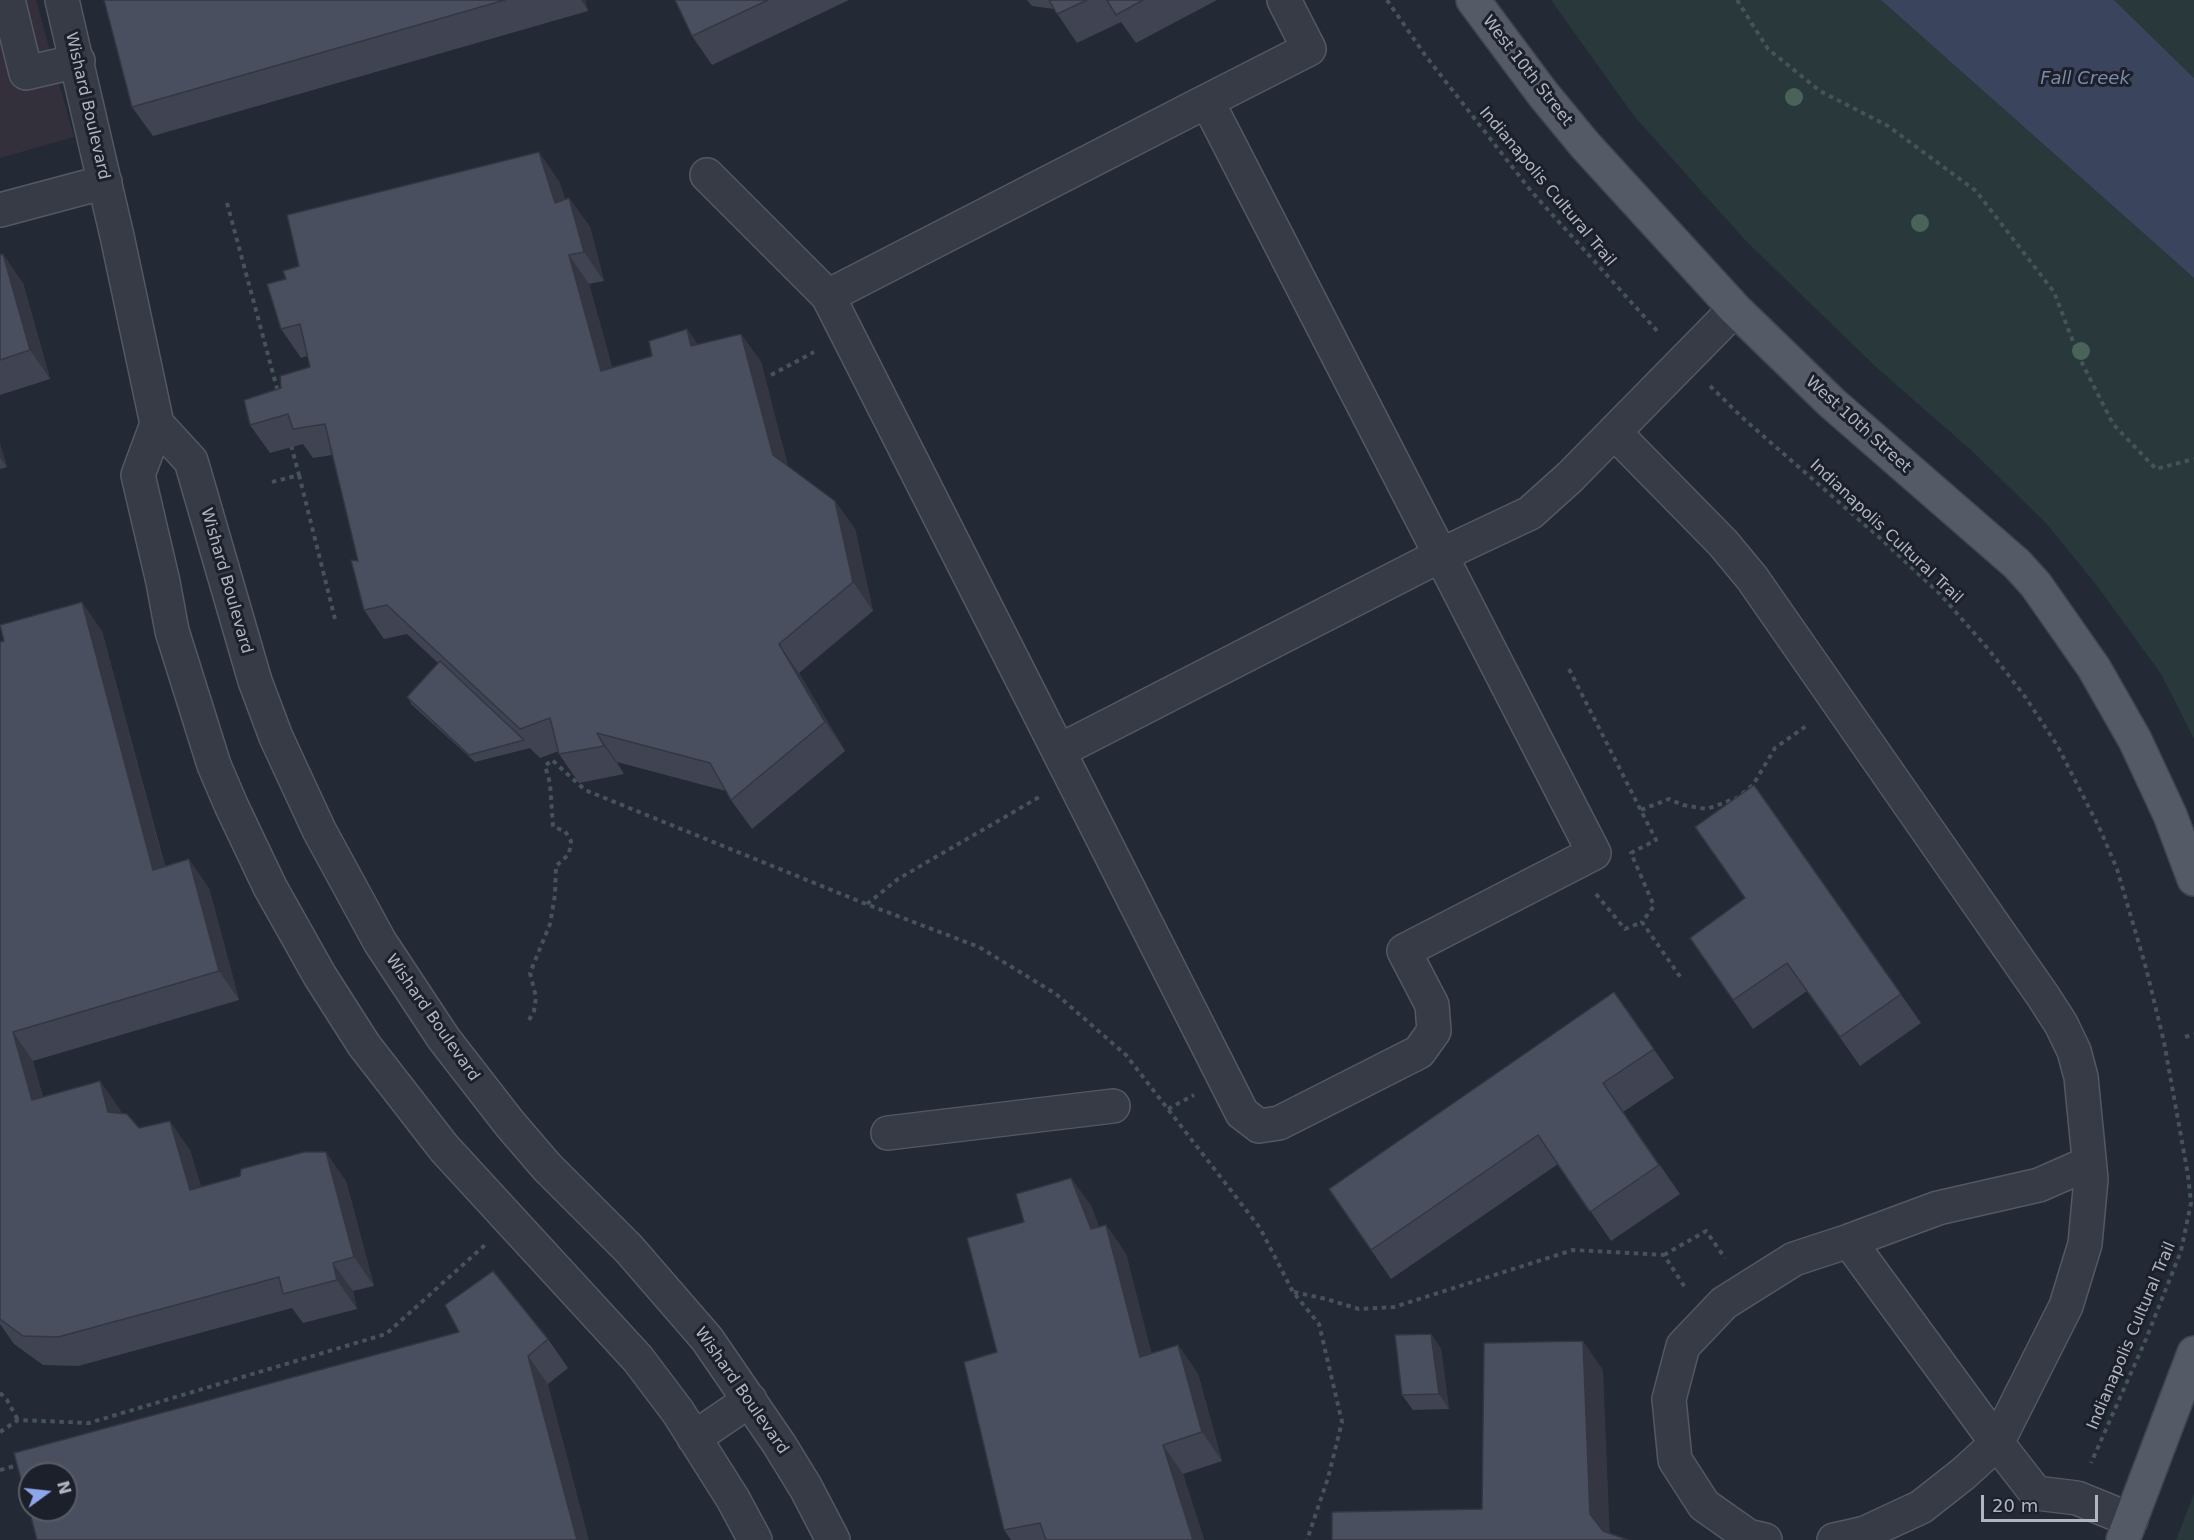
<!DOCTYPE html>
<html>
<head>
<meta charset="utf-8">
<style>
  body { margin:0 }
  #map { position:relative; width:2194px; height:1540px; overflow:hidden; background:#232935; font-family:"DejaVu Sans",sans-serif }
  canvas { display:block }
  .north { position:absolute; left:18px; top:1462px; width:60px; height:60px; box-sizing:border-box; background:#1c202b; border:2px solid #585c67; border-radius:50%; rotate:75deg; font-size:16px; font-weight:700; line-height:24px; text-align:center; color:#b1b5c2 }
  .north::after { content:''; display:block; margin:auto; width:21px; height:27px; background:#8ea6ea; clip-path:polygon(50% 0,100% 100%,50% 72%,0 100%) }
  .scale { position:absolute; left:1981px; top:1495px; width:117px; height:27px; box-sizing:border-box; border:3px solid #b1b5c2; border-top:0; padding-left:8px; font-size:18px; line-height:21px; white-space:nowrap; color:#b1b5c2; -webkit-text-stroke:4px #1c202b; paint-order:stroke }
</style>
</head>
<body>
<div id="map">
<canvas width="2194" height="1540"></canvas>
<div class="north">N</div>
<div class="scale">20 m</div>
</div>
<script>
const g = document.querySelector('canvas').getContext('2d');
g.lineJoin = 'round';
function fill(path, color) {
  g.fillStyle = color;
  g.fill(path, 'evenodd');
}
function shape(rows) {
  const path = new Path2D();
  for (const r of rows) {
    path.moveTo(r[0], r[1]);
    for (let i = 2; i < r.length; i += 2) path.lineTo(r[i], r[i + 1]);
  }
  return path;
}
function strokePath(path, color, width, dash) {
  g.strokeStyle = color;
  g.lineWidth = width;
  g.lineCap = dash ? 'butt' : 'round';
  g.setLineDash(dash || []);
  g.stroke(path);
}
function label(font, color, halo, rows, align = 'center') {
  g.font = font + ' "DejaVu Sans",sans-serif';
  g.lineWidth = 6;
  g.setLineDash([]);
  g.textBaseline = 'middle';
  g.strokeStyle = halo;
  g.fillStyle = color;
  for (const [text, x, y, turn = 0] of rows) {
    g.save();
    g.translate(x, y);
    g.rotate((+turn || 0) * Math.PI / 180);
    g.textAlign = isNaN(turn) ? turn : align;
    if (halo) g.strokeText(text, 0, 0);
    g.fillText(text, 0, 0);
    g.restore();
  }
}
fill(shape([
  [0,0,36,0,74,137,0,158]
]), '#33303b');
fill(shape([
  [1551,0,1881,0,2194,278,2194,739,2161,674,2098,587,2045,522,1973,452,1876,367,1745,240,1634,116],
  [2114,0,2194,0,2194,78],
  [2194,1494,2194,1540,2176,1540]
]), '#29383a');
fill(shape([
  [1881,0,2114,0,2194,78,2194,278]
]), '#3a445c');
const minor = shape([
  [8,0,26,73,78,61],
  [62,0,117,236,157,424,191,461,255,681,276,737,319,830,380,942,444,1039,510,1124,547,1167,629,1249,707,1339,779,1444,806,1488,833,1540],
  [1207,101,1309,49,1284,0],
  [707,175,828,296,1242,1113,1259,1126,1279,1123,1419,1052,1434,1031,1432,1005,1404,951,1594,853,1207,101,828,296],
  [0,210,105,182],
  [157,424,138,475,163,582,172,631,214,765,231,805,270,887,320,976,364,1045,444,1148,638,1359,678,1412,733,1499,755,1540],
  [1614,432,1723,543,1752,578,2043,996,2061,1024,2074,1051,2081,1077,2091,1179,2085,1244,2066,1306,1997,1443,1963,1474,1921,1507,1865,1533,1834,1540],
  [1059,751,1441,555,1530,513,1570,477,1735,309],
  [888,1133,1113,1106],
  [1849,1241,1997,1443,2036,1493,2077,1498,2131,1520],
  [694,1438,750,1400],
  [1765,1540,1748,1536,1704,1505,1675,1460,1669,1399,1683,1346,1724,1303,1794,1259,1849,1241,1938,1208,2039,1185,2089,1163]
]);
const major = shape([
  [1473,0,1543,94,1585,145,1735,309,1832,403,2017,564,2036,585,2094,668,2135,740,2170,815,2194,879],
  [2123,1540,2194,1353]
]);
strokePath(minor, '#545864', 36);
strokePath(major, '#40444f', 36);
strokePath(shape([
  [1387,0,1425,55,1531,191,1659,333],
  [1737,0,1768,49,1820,91,1888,126,1976,191,2054,292,2079,357,2113,424,2156,469,2194,459],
  [227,203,278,392,276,392],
  [771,375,814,352],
  [1710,386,1745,420,1881,539,1940,594,1989,650,2026,698,2057,745,2099,827,2117,869,2146,968,2164,1042,2188,1175,2191,1203,2181,1251,2146,1339,2091,1463],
  [299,475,335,619],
  [272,482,299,475,291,445],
  [1569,669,1656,840,1631,853,1654,906,1642,922,1681,978],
  [1641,810,1669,799,1683,805,1707,809,1737,798,1753,785,1775,748,1809,724],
  [1596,894,1625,929,1642,922],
  [867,904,898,879,1041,796],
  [529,1020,534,1011,536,997,530,973,550,924,555,895,556,866,569,854,571,841,565,831,553,827,550,783,545,766,552,760,585,790,866,904,979,947,1056,994,1126,1055,1260,1228,1293,1292,1319,1324,1342,1422,1328,1478,1307,1540],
  [2185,1037,2194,1034],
  [1168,1109,1194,1095],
  [1664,1255,1706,1231,1725,1258],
  [1294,1292,1326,1299,1359,1309,1394,1307,1573,1250,1664,1255,1686,1289],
  [0,1393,7,1400,18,1420],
  [0,1432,18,1420,89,1423,386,1334,485,1245],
  [0,1470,22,1464]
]), '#465358', 4, [4.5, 4.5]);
strokePath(minor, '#363b46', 33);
strokePath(major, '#545a66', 33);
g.fillStyle = '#4b625a';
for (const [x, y] of [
  [1794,97],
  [1920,223],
  [2081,351]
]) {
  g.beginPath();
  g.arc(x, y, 9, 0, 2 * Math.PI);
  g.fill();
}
fill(shape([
  [104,0,585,0,588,11,153,136,132,107],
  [675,0,849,0,712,65,692,36],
  [1027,0,1217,0,1136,43,1121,22,1077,43,1054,9,1032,6],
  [559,181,565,199,569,198,590,227,604,281,589,284,612,367,652,356,687,329,698,345,741,334,761,362,788,467,835,501,855,529,873,611,799,673,845,751,752,829,731,800,726,791,617,762,624,774,579,783,559,754,559,751,540,758,529,747,530,748,475,762,412,705,407,697,438,663,407,634,384,639,364,610,358,561,332,455,313,458,303,444,270,453,250,425,310,367,307,356,301,358,281,329,286,279],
  [0,255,23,283,50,379,0,395],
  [0,444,7,467,0,469],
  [102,631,165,866,209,888,239,1000,33,1061,43,1097,100,1081,120,1110,121,1113,139,1128,190,1150,201,1187,346,1181,374,1286,353,1291,357,1309,303,1323,292,1308,78,1366,43,1365,14,1344,0,1324,0,642],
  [1754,785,1921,1023,1860,1066,1807,991,1753,1029,1733,1000,1745,898],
  [1614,992,1674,1078,1623,1112,1680,1194,1611,1241,1558,1164,1391,1279,1329,1189],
  [1071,1178,1091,1206,1099,1227,1106,1225,1126,1254,1151,1353,1178,1345,1198,1374,1222,1461,1183,1474,1204,1540,1011,1540,1004,1530,997,1352,1024,1222],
  [1431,1334,1441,1349,1449,1409,1413,1410,1402,1395],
  [548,1339,568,1368,548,1384,37,1540]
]), '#404452');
fill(shape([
  [581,0,585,0,588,11],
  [539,152,559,181,575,232,555,203],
  [569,198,590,227,604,281,584,252],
  [3,254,23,283,50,379,30,350],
  [569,255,589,284,621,399,601,371],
  [687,329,707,358,691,346],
  [741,334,761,362,793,484,773,455],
  [0,444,7,467,0,458],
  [835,501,855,529,873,611,853,582],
  [82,602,102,631,173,899,153,870],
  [779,644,799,673,845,751,825,722],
  [597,733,617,762,624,774,604,746],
  [189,859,209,888,239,1000,219,971],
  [13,1032,33,1061,52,1129,32,1100],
  [100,1081,120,1110,128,1141,108,1112],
  [170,1121,190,1150,210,1218,190,1190],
  [326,1152,346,1181,374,1286,354,1257],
  [1071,1178,1091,1206,1111,1258,1091,1229],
  [1106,1225,1126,1254,1160,1385,1140,1357],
  [333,1263,353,1291,357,1309,337,1280],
  [1431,1334,1441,1349,1449,1409,1439,1394],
  [1583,1341,1603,1370,1610,1540,1590,1514],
  [1178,1345,1198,1374,1222,1461,1202,1432],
  [528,1356,548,1384,589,1540,577,1540],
  [1163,1445,1183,1474,1204,1540,1193,1540]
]), '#343742');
const building = shape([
  [104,0,505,0,132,107,104,0],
  [675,0,768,0,692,36,675,0],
  [1049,0,1087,0,1057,14,1049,0],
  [1107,0,1143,0,1116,15,1107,0],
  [539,152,555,203,569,198,584,252,569,255,601,371,652,356,649,341,687,329,691,346,741,334,773,455,835,501,853,582,779,644,825,722,731,800,710,763,597,733,604,746,559,754,550,718,520,729,387,605,364,610,351,560,358,561,325,424,293,429,288,414,250,425,244,400,281,388,280,376,310,367,300,324,281,329,267,284,286,279,283,271,299,266,287,215,539,152],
  [3,254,30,350,0,360,0,255,3,254],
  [82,602,153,870,189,859,219,971,13,1032,32,1100,100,1081,108,1112,127,1114,139,1128,170,1121,190,1190,240,1176,241,1169,304,1152,326,1152,354,1257,333,1263,337,1280,283,1294,279,1277,58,1337,23,1336,0,1319,0,642,4,641,0,625,82,602],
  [440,661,524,740,469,755,407,697,440,661],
  [1754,785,1901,994,1840,1037,1787,963,1733,1000,1690,938,1745,898,1695,827,1754,785],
  [1614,992,1654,1049,1603,1083,1659,1165,1590,1212,1538,1135,1371,1250,1329,1189,1614,992],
  [1071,1178,1091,1229,1106,1225,1140,1357,1178,1345,1202,1432,1163,1445,1193,1540,1046,1540,1040,1523,1004,1530,964,1362,997,1352,967,1238,1024,1222,1016,1194,1071,1178],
  [493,1271,548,1339,528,1356,577,1540,37,1540,14,1453,459,1332,445,1305,493,1271],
  [30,1474,66,1474,66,1510,30,1510,30,1474],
  [1431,1334,1439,1394,1402,1395,1395,1335,1431,1334],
  [1583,1341,1590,1514,1603,1531,1628,1540,1332,1540,1332,1512,1482,1509,1484,1343,1583,1341]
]);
fill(building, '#4a4f5f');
strokePath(building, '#343742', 1.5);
label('16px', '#b1b5c2', '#1c202b', [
  ["West 10th Street",1527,71,52],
  ["Wishard Boulevard",87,106,77],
  ["Indianapolis Cultural Trail",1547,187,50],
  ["West 10th Street",1858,425,42],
  ["Indianapolis Cultural Trail",1886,532,43],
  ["Wishard Boulevard",226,581,74],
  ["Wishard Boulevard",432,1018,55],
  ["Indianapolis Cultural Trail",2132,1336,-67],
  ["Wishard Boulevard",741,1391,55]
]);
label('italic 18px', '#7c89a7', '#1c202b', [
  ["Fall Creek",2085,79]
]);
</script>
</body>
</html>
